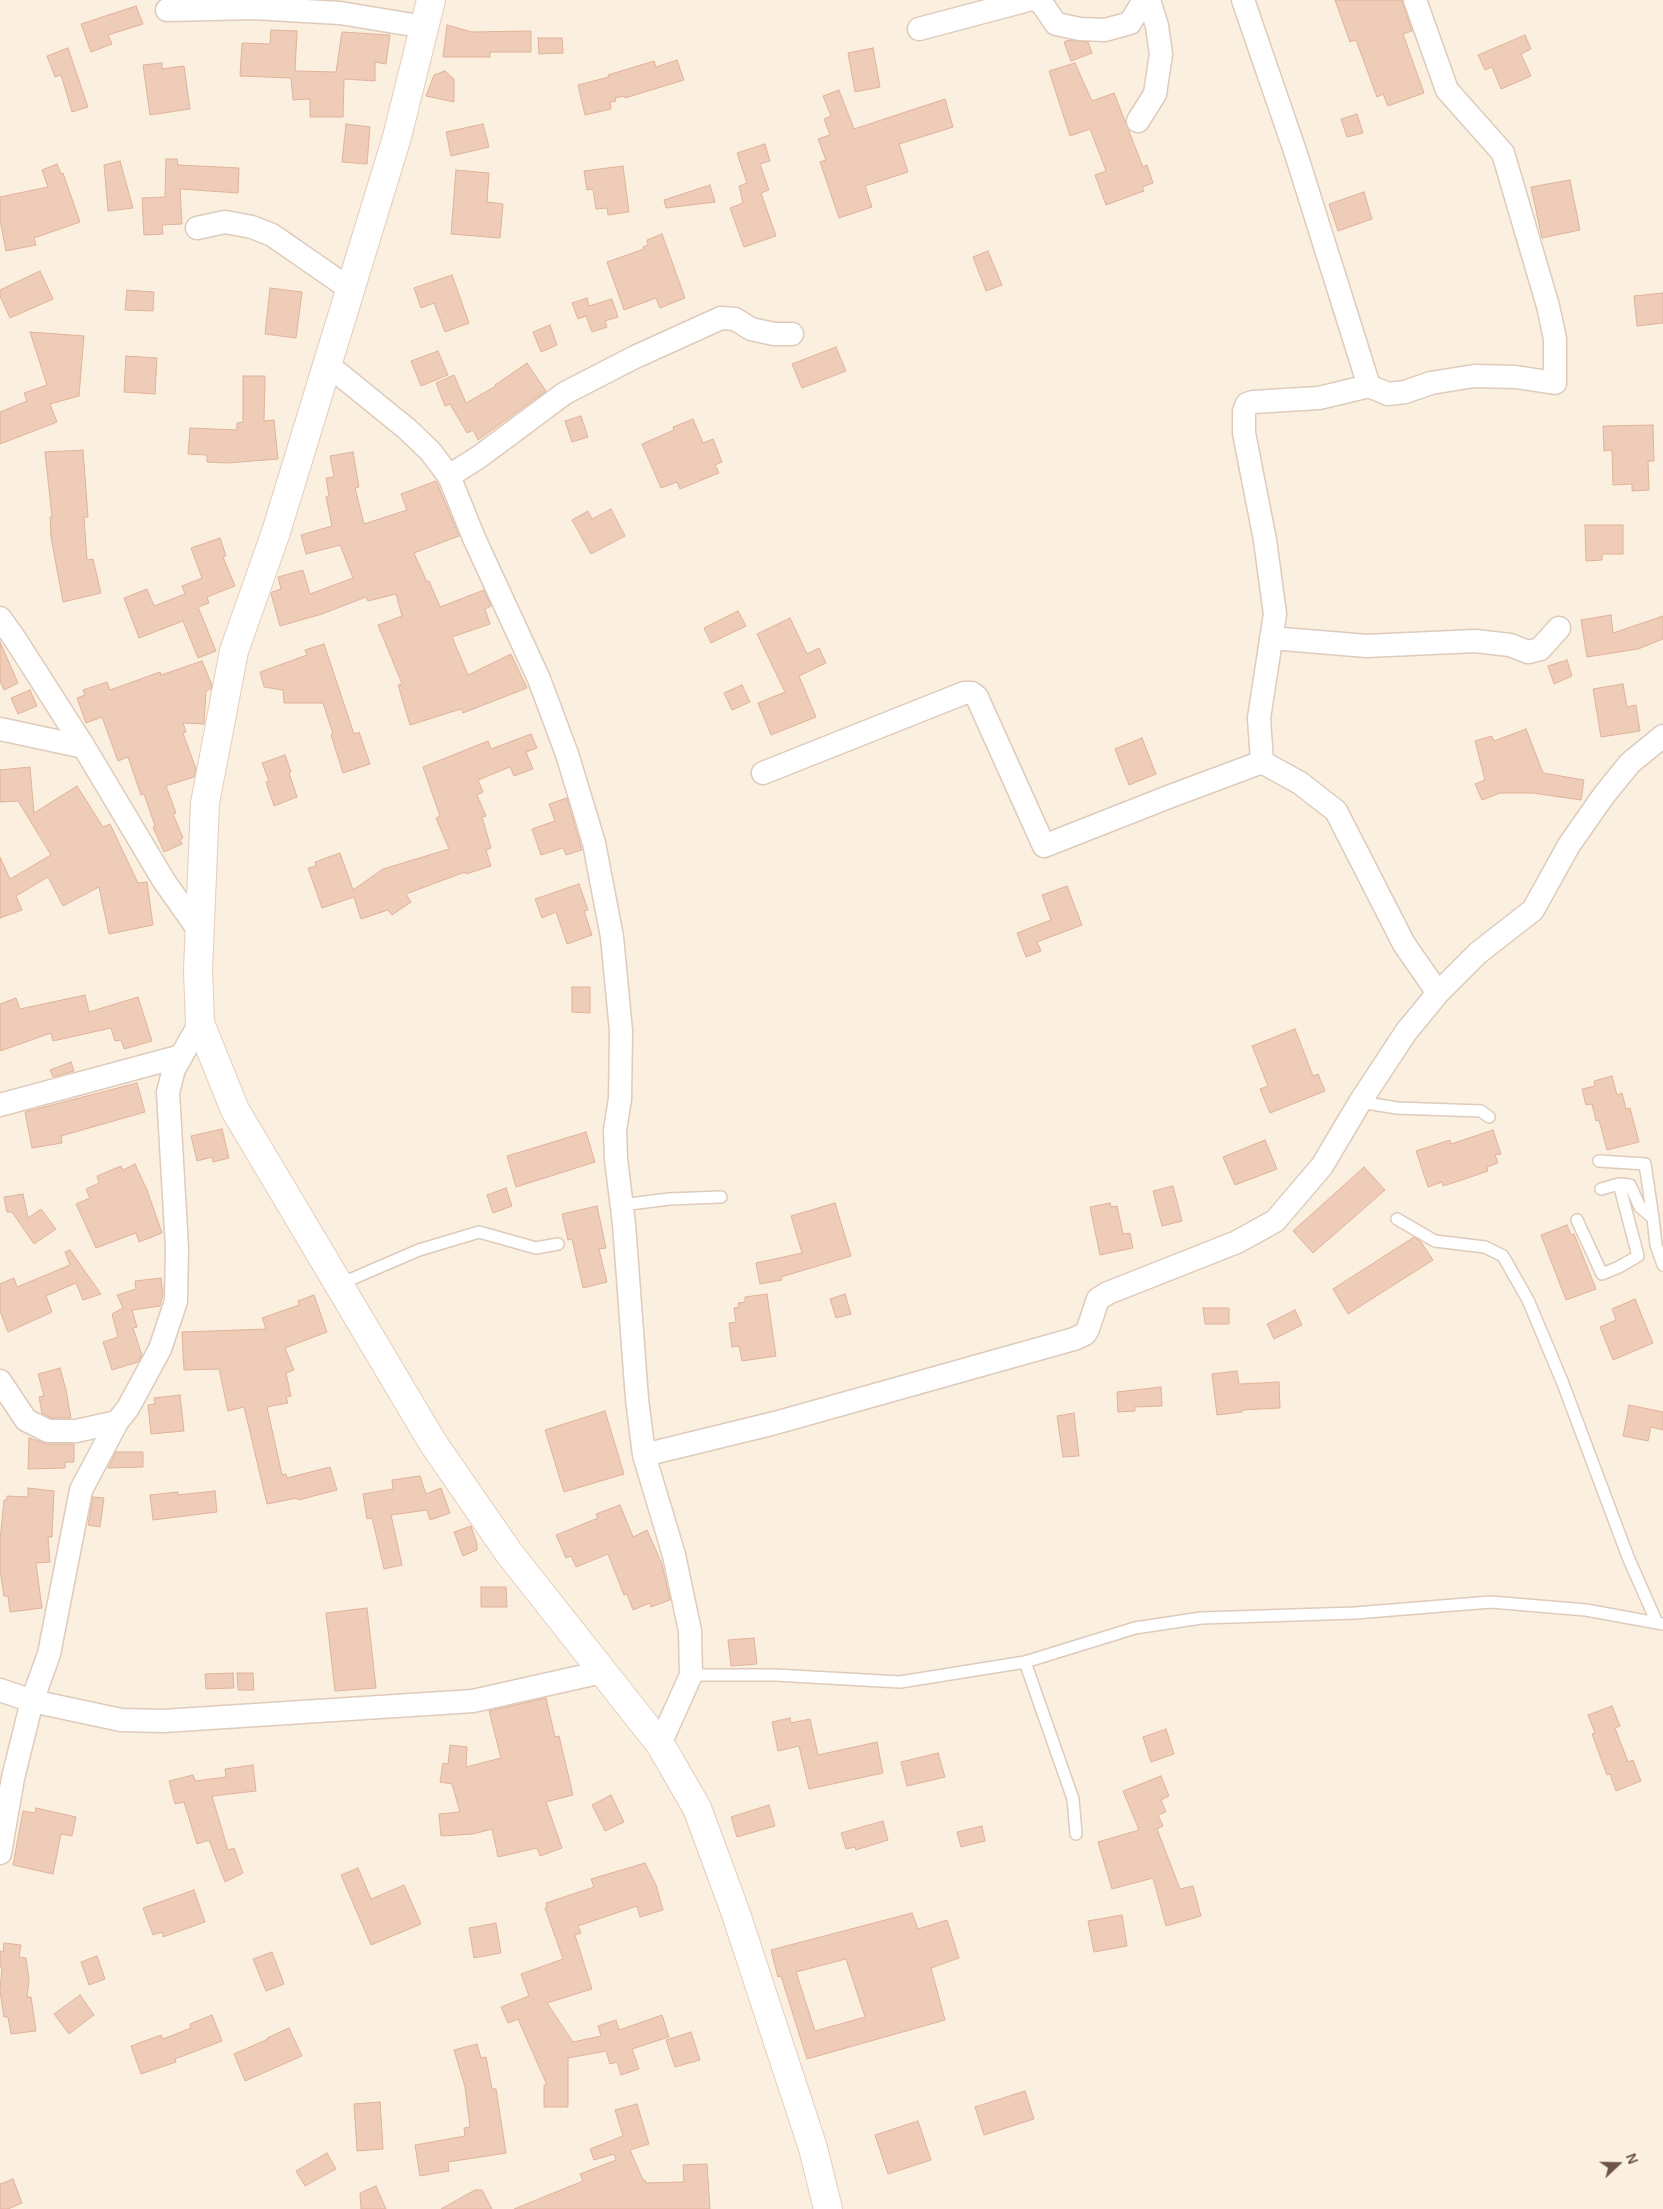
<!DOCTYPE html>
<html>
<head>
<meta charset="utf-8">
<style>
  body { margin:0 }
  #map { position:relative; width:1663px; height:2209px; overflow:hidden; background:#fbefdf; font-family:Helvetica,sans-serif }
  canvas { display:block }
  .north { position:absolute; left:1593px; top:2139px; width:50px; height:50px; -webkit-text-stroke:4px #fef3e5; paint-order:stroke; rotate:69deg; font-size:14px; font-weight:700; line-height:20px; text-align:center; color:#6f5549 }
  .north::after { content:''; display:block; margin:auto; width:18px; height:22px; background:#6f5549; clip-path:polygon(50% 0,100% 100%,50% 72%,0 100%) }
</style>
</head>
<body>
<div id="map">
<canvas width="1663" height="2209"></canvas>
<div class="north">N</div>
</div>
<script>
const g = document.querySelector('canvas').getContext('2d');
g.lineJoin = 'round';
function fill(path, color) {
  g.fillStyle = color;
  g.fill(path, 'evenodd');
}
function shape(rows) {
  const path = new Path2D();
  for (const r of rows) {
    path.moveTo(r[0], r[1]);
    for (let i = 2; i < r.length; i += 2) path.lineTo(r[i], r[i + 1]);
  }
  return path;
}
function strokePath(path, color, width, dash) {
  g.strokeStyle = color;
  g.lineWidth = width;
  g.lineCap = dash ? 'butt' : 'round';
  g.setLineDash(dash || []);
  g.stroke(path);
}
const building = shape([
  [1335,0,1402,0,1412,31,1403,34,1424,93,1388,106,1383,94,1377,97,1356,40,1350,42,1335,0],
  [136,6,143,24,108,35,112,44,91,52,81,24,136,6],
  [447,25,472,32,531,31,531,52,490,52,490,57,443,57,447,25],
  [271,30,297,31,295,71,336,72,342,32,390,35,386,64,375,62,375,81,344,79,343,117,310,117,310,99,293,100,291,78,240,76,242,43,270,44,271,30],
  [1525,35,1531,49,1521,54,1531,76,1501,89,1492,67,1485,70,1478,55,1525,35],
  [538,38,562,38,563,53,539,54,538,38],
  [1069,40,1088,42,1092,53,1071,61,1064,42,1069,40],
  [68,48,88,107,72,112,61,75,55,77,47,56,68,48],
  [873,48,880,87,855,92,848,53,873,48],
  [677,60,684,80,625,98,625,96,615,98,616,101,610,102,611,109,585,115,578,85,609,77,608,75,654,61,656,67,677,60],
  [162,63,162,69,184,66,190,109,150,115,143,65,162,63],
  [1075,63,1092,101,1114,93,1143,167,1147,165,1153,183,1142,187,1144,191,1106,205,1095,175,1106,171,1090,129,1070,136,1049,71,1075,63],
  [445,71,454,79,454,102,426,96,434,75,445,71],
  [839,90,854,129,945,99,953,127,899,144,908,172,865,186,872,207,839,218,820,162,826,160,818,139,830,135,824,119,831,116,823,96,839,90],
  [1357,114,1363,133,1347,137,1341,119,1357,114],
  [346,124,370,127,367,164,342,162,346,124],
  [483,124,489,147,451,156,446,132,483,124],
  [765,144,770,161,760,164,769,190,761,193,776,236,744,247,730,208,743,203,739,186,747,183,737,153,765,144],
  [166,159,177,159,178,165,239,168,238,193,180,189,182,224,162,225,163,234,144,235,142,198,165,197,166,159],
  [120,161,133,208,108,211,104,165,120,161],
  [57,164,61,174,63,173,80,222,34,238,36,245,6,251,0,220,0,197,48,187,42,170,57,164],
  [623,166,629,212,608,215,607,208,596,209,593,189,587,190,584,171,623,166],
  [456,170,489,173,487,202,503,204,500,238,451,234,456,170],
  [1570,180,1580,230,1542,238,1531,187,1570,180],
  [710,185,715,202,666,208,664,200,710,185],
  [1364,192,1372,219,1338,231,1329,204,1364,192],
  [662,234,685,298,660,308,656,298,624,310,607,262,644,249,643,247,648,245,647,240,662,234],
  [988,251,1002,285,986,291,973,257,988,251],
  [40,271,53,299,10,318,0,296,0,290,40,271],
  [452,275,469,323,445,332,434,303,421,308,414,288,452,275],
  [270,288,302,292,296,338,265,334,270,288],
  [127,290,154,292,153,311,125,310,127,290],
  [1663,293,1663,323,1637,326,1634,296,1663,293],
  [587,298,589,306,612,299,618,317,605,321,607,327,592,332,586,316,578,319,572,303,587,298],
  [550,325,557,345,541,352,533,332,550,325],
  [30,332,84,336,79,396,50,404,57,422,0,444,0,412,27,401,24,393,47,385,30,332],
  [836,347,846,371,802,388,792,364,836,347],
  [438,351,448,375,421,386,411,361,438,351],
  [126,356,157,358,155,394,124,392,126,356],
  [527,363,546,391,478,440,473,430,467,433,450,404,445,406,436,383,454,375,466,403,496,386,495,385,527,363],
  [243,376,265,376,264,421,274,420,278,459,227,463,207,462,207,455,188,454,190,428,237,430,237,423,243,422,243,376],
  [581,416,588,437,572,442,565,421,581,416],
  [693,419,703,443,713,439,722,462,715,465,719,473,680,489,677,482,661,488,642,444,674,430,673,427,693,419],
  [1653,425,1654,461,1648,461,1649,490,1632,491,1632,484,1613,485,1612,450,1604,451,1603,426,1653,425],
  [83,450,88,517,84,517,87,560,93,559,101,593,63,602,51,537,50,517,52,517,45,452,83,450],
  [353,452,359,487,355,488,364,524,407,510,401,494,436,481,437,483,459,536,414,553,427,582,429,581,440,607,484,590,491,606,485,609,490,624,452,637,468,675,511,654,527,688,463,713,461,709,410,725,398,685,402,684,378,625,402,616,396,594,368,601,366,597,322,614,280,626,271,594,272,592,281,589,278,577,303,570,310,594,353,578,340,545,306,554,301,535,332,526,326,497,329,496,326,478,334,477,330,456,353,452],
  [611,509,625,536,591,554,572,520,588,511,592,519,611,509],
  [1585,525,1623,525,1623,554,1602,554,1602,560,1586,561,1585,525],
  [220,538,226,556,223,557,235,586,207,597,209,603,198,607,216,651,198,658,183,621,139,638,124,598,147,589,154,606,185,594,182,586,202,578,191,548,220,538],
  [738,611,746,626,711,643,704,628,738,611],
  [1611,615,1613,633,1663,616,1663,639,1638,649,1587,657,1581,620,1611,615],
  [790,618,807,654,819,648,826,663,799,676,816,717,771,735,758,703,785,692,757,634,790,618],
  [0,642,18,683,4,690,0,681,0,642],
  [324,644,354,734,359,732,370,764,343,773,331,735,333,734,323,703,284,703,283,690,264,687,260,672,307,655,305,650,324,644],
  [1567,660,1572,676,1554,684,1548,666,1567,660],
  [202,661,212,685,211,689,206,691,204,724,183,723,186,732,183,733,196,769,194,777,166,786,176,813,173,814,183,838,180,840,182,844,164,852,153,827,155,826,144,794,141,795,128,757,118,761,102,717,86,723,77,698,85,695,83,690,107,682,110,690,160,672,161,675,202,661],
  [1623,684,1627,707,1636,705,1640,731,1601,737,1593,689,1623,684],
  [742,685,750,702,732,710,724,693,742,685],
  [30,690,37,706,18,714,11,698,30,690],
  [1526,729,1543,773,1584,780,1581,800,1533,793,1500,793,1482,800,1475,784,1485,780,1475,741,1492,736,1494,741,1526,729],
  [531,734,537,748,526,752,533,769,514,776,510,767,478,780,483,792,477,795,486,816,482,817,491,848,486,850,491,866,466,874,465,872,406,894,411,902,392,915,388,910,361,919,354,897,322,908,308,868,316,866,315,862,340,853,353,890,383,869,449,849,436,818,440,816,423,767,488,741,491,749,531,734],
  [1142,738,1156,774,1129,785,1115,749,1142,738],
  [285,755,291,772,289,773,297,797,274,806,266,782,269,781,262,763,285,755],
  [30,767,34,813,77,786,103,827,110,824,138,883,147,882,153,925,109,934,99,887,63,906,48,877,16,896,22,910,0,918,0,857,10,879,51,855,18,801,0,802,0,770,30,767],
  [567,798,582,850,566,855,563,848,541,855,532,829,555,821,549,804,567,798],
  [579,884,588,910,584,911,592,935,567,944,556,912,542,918,535,899,579,884],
  [1067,886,1082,925,1037,942,1041,951,1026,957,1017,933,1051,920,1042,895,1067,886],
  [572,987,590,987,590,1013,572,1012,572,987],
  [85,995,89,1012,138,997,152,1041,124,1049,121,1040,115,1041,111,1028,53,1041,51,1033,0,1051,0,1004,16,998,20,1009,85,995],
  [1295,1029,1313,1076,1318,1074,1325,1091,1270,1113,1260,1089,1268,1086,1252,1046,1295,1029],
  [71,1062,74,1071,53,1077,50,1070,71,1062],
  [1612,1076,1617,1095,1622,1093,1626,1109,1630,1108,1639,1142,1607,1150,1599,1120,1596,1121,1592,1104,1586,1105,1582,1089,1595,1086,1594,1081,1612,1076],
  [137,1083,145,1112,61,1136,62,1143,32,1148,25,1112,137,1083],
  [222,1129,229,1158,213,1162,212,1157,197,1161,191,1136,222,1129],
  [1493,1130,1501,1154,1495,1155,1498,1163,1487,1167,1488,1171,1462,1180,1443,1186,1442,1182,1428,1187,1416,1151,1450,1140,1451,1144,1493,1130],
  [586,1132,595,1162,516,1187,507,1156,586,1132],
  [1265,1140,1277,1169,1235,1185,1223,1157,1265,1140],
  [135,1164,147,1190,162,1233,139,1242,136,1233,96,1248,76,1204,90,1198,86,1189,99,1183,97,1176,121,1166,123,1170,135,1164],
  [1364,1167,1385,1190,1313,1253,1293,1231,1364,1167],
  [1173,1186,1182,1221,1162,1226,1153,1191,1173,1186],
  [506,1188,512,1206,493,1213,487,1195,506,1188],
  [23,1194,28,1218,41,1209,56,1229,34,1244,12,1212,7,1212,4,1197,23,1194],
  [835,1203,851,1256,781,1277,782,1280,760,1284,756,1263,802,1253,791,1216,835,1203],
  [1110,1203,1111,1207,1117,1206,1123,1234,1130,1233,1133,1248,1100,1255,1090,1207,1110,1203],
  [597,1206,606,1248,599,1249,607,1282,583,1288,572,1239,568,1240,562,1214,597,1206],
  [1567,1225,1571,1235,1574,1234,1596,1289,1566,1300,1541,1235,1567,1225],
  [1414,1237,1421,1242,1433,1260,1348,1314,1333,1289,1414,1237],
  [70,1250,101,1294,83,1300,76,1283,46,1296,52,1312,8,1332,0,1311,0,1284,14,1278,17,1287,70,1265,65,1252,70,1250],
  [161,1278,163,1294,160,1306,132,1310,137,1327,133,1328,142,1355,138,1362,112,1370,103,1342,118,1337,112,1314,123,1308,117,1295,136,1289,135,1281,161,1278],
  [767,1294,776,1356,742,1361,739,1346,732,1347,729,1323,736,1322,734,1308,739,1307,738,1303,745,1302,745,1297,767,1294],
  [845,1294,851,1314,836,1318,830,1299,845,1294],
  [314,1295,327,1332,285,1348,294,1370,286,1373,291,1396,286,1397,288,1403,267,1407,282,1475,286,1474,287,1478,330,1467,337,1490,298,1500,297,1498,267,1504,244,1407,228,1411,219,1369,184,1370,182,1332,266,1329,262,1318,299,1305,298,1301,314,1295],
  [1635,1299,1653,1343,1613,1360,1600,1327,1616,1320,1612,1309,1635,1299],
  [1203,1308,1229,1308,1229,1324,1205,1324,1203,1308],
  [1295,1310,1302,1325,1274,1339,1267,1324,1295,1310],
  [60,1368,66,1390,71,1418,51,1418,42,1413,39,1397,44,1396,38,1374,60,1368],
  [1237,1371,1239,1384,1279,1382,1280,1408,1242,1410,1242,1412,1217,1415,1212,1374,1237,1371],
  [1161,1387,1162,1406,1135,1407,1135,1411,1118,1412,1117,1392,1161,1387],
  [180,1395,184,1431,151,1434,148,1405,155,1404,154,1398,180,1395],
  [1629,1405,1663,1412,1663,1430,1651,1427,1648,1441,1623,1436,1629,1405],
  [605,1411,624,1474,564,1492,545,1430,605,1411],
  [1074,1413,1079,1456,1063,1457,1057,1416,1074,1413],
  [29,1438,48,1444,74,1444,74,1462,65,1462,65,1468,28,1469,29,1438],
  [116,1452,143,1452,143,1467,108,1468,116,1452],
  [420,1476,426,1494,441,1488,450,1513,430,1520,427,1510,391,1515,402,1565,384,1569,372,1518,367,1519,363,1494,393,1489,392,1480,420,1476],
  [28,1488,54,1491,52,1537,48,1537,50,1562,36,1563,42,1608,10,1612,8,1596,4,1596,0,1570,0,1541,4,1500,7,1500,7,1496,28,1497,28,1488],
  [215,1491,217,1512,153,1520,150,1495,178,1492,178,1495,215,1491],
  [93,1497,104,1498,100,1527,88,1525,93,1497],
  [620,1505,633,1537,647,1530,662,1564,670,1600,651,1607,650,1603,633,1610,627,1594,624,1595,608,1554,576,1567,571,1556,566,1558,556,1535,598,1518,596,1514,620,1505],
  [471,1526,477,1544,477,1550,463,1556,454,1532,471,1526],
  [481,1587,506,1587,507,1607,481,1607,481,1587],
  [367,1608,376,1688,335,1691,326,1613,367,1608],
  [754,1638,757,1664,731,1666,728,1640,754,1638],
  [233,1673,234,1688,206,1689,205,1674,233,1673],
  [237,1673,253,1673,254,1690,238,1690,237,1673],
  [546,1698,555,1737,559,1736,573,1795,546,1802,562,1848,540,1856,537,1848,498,1857,492,1829,473,1834,441,1836,439,1814,460,1812,452,1784,440,1782,443,1763,448,1764,450,1745,467,1747,466,1767,501,1758,489,1711,546,1698],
  [1612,1706,1620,1726,1615,1728,1628,1762,1633,1760,1641,1781,1616,1791,1610,1774,1607,1775,1592,1734,1595,1733,1588,1715,1612,1706],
  [790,1718,791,1723,810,1719,818,1755,877,1742,883,1773,809,1789,799,1746,778,1751,772,1722,790,1718],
  [1166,1729,1174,1754,1151,1762,1143,1737,1166,1729],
  [938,1753,945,1777,907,1786,901,1762,938,1753],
  [253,1765,256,1791,212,1796,228,1850,234,1848,243,1873,225,1882,209,1840,197,1844,184,1802,175,1804,169,1781,193,1775,195,1781,226,1777,225,1769,253,1765],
  [1161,1776,1169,1796,1161,1800,1166,1812,1158,1815,1163,1826,1157,1829,1180,1889,1193,1886,1201,1916,1166,1926,1153,1878,1112,1889,1098,1842,1139,1830,1123,1791,1161,1776],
  [611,1795,624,1822,605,1831,592,1805,611,1795],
  [769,1805,775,1826,737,1837,731,1817,769,1805],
  [36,1808,76,1817,72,1836,61,1834,53,1874,13,1865,23,1811,35,1813,36,1808],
  [883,1821,888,1840,856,1850,855,1847,846,1849,841,1833,883,1821],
  [982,1826,985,1841,961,1847,957,1832,982,1826],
  [645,1863,656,1885,663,1910,640,1917,637,1906,578,1926,581,1933,575,1935,592,1989,547,2003,573,2042,601,2036,598,2026,616,2020,619,2030,662,2015,669,2037,632,2049,639,2069,621,2075,617,2062,610,2064,606,2051,568,2058,568,2107,544,2107,544,2085,547,2085,518,2019,508,2023,501,2007,529,1996,521,1974,563,1959,545,1908,547,1907,546,1903,594,1887,591,1879,645,1863],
  [358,1868,371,1899,404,1885,421,1924,371,1945,341,1875,358,1868],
  [194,1890,205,1922,163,1937,162,1932,153,1935,143,1908,194,1890],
  [912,1913,918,1929,947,1920,959,1958,931,1968,945,2020,807,2059,781,1976,778,1977,771,1950,912,1913],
  [846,1959,865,2017,815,2031,796,1972,846,1959],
  [1122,1915,1127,1946,1094,1952,1088,1921,1122,1915],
  [496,1923,501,1953,474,1958,469,1928,496,1923],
  [4,1943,21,1945,19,1957,26,1958,29,1980,27,1997,31,1997,36,2031,11,2034,8,2017,4,2017,0,1991,2,1968,0,1967,0,1951,3,1952,4,1943],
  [272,1952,284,1984,266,1991,253,1959,272,1952],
  [97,1956,105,1979,89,1985,81,1962,97,1956],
  [80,1995,94,2015,69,2034,54,2014,80,1995],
  [212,2015,222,2041,175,2059,176,2062,141,2074,131,2046,161,2035,163,2039,191,2028,190,2024,212,2015],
  [289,2028,302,2056,245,2081,234,2054,268,2039,267,2038,289,2028],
  [691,2032,700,2060,675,2067,666,2040,691,2032],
  [477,2044,481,2058,486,2057,492,2089,496,2089,506,2153,448,2162,449,2171,420,2176,415,2145,465,2136,464,2128,470,2127,465,2087,454,2050,477,2044],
  [1025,2091,1034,2119,984,2135,975,2107,1025,2091],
  [380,2102,383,2149,357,2151,354,2104,380,2102],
  [637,2104,649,2144,630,2150,643,2180,645,2180,646,2183,684,2182,683,2165,707,2164,710,2209,514,2209,583,2181,580,2174,616,2160,614,2154,594,2160,590,2149,623,2136,615,2110,637,2104],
  [918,2121,931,2160,888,2174,875,2135,918,2121],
  [327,2153,336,2169,305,2186,296,2171,327,2153],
  [13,2179,22,2203,8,2209,0,2209,0,2184,13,2179],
  [376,2186,386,2209,361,2209,360,2193,376,2186],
  [475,2190,482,2190,492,2209,441,2209,475,2190]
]);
fill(building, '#efccb8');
strokePath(building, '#e0b29a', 1);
const lane = shape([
  [1360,1102,1397,1108,1481,1111,1489,1117],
  [1599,1161,1645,1164,1653,1218],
  [1601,1189,1619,1184,1630,1185,1640,1207,1653,1218,1656,1245,1663,1265],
  [622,1205,669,1199,721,1197],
  [1397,1219,1435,1241,1485,1247,1503,1256,1528,1300,1562,1381,1628,1557,1657,1623],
  [1577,1220,1602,1274,1619,1267,1638,1256,1619,1184],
  [340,1284,419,1250,479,1232,536,1248,558,1244],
  [1025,1662,1073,1799,1076,1834],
  [691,1675,775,1675,900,1682,1025,1662,1135,1628,1201,1618,1355,1613,1491,1602,1586,1610,1663,1624]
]);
const street = shape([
  [1037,0,1043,5,1056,24,1080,29,1105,30,1130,23,1144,0],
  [1243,0,1296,154,1369,386,1388,394,1405,392,1431,383,1474,376,1516,377,1555,383,1555,339,1548,306,1503,153,1447,90,1415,0],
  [167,10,254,8,340,13,425,27],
  [919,29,1028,0],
  [1138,121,1155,94,1161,54,1157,26,1149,0],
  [197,228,225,222,252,227,272,235,350,289],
  [327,364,407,429,430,451,449,476,474,538,539,679,567,754,594,843,612,937,621,1031,620,1099,615,1130,616,1159,624,1224,637,1399,644,1455,674,1555,690,1631,691,1675,660,1744],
  [1369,386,1319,398,1253,402,1247,404,1244,411,1244,433,1265,540,1275,614,1259,718,1262,762,1300,783,1336,811,1404,944,1438,993],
  [449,476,479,457,565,393,635,357,721,318,735,319,751,329,774,334,792,334],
  [0,618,15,639,84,747,164,881,200,932],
  [1271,638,1367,646,1475,641,1510,645,1528,652,1540,649,1559,628],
  [0,729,84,747],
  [763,773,964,693,972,693,977,697,980,704,1044,846,1171,796,1262,762],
  [0,1105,181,1056],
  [0,1381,26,1420,48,1431,76,1431,117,1422],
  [644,1455,775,1423,1074,1339,1085,1334,1088,1329,1098,1299,1108,1293,1237,1242,1275,1221,1322,1166,1360,1102,1406,1032,1438,993,1478,953,1533,910,1569,845,1604,795,1630,763,1663,736],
  [0,1690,32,1701,121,1720,163,1721,473,1701,602,1672],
  [0,1853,13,1778,32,1701,49,1654,81,1490,117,1422,128,1408,160,1349,176,1301,177,1248,168,1092,174,1069,200,1023]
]);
const secondary = shape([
  [431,0,397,137,276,532,234,651,205,803,198,970,200,1023,235,1110,433,1443,509,1553,660,1744,697,1808,735,1911,813,2148,828,2209]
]);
strokePath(lane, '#decbbc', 14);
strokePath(street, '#decbbc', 25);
strokePath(secondary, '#e5cdbc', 30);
strokePath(lane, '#fff', 11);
strokePath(street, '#fff', 22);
strokePath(secondary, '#fff', 28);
</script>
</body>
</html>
